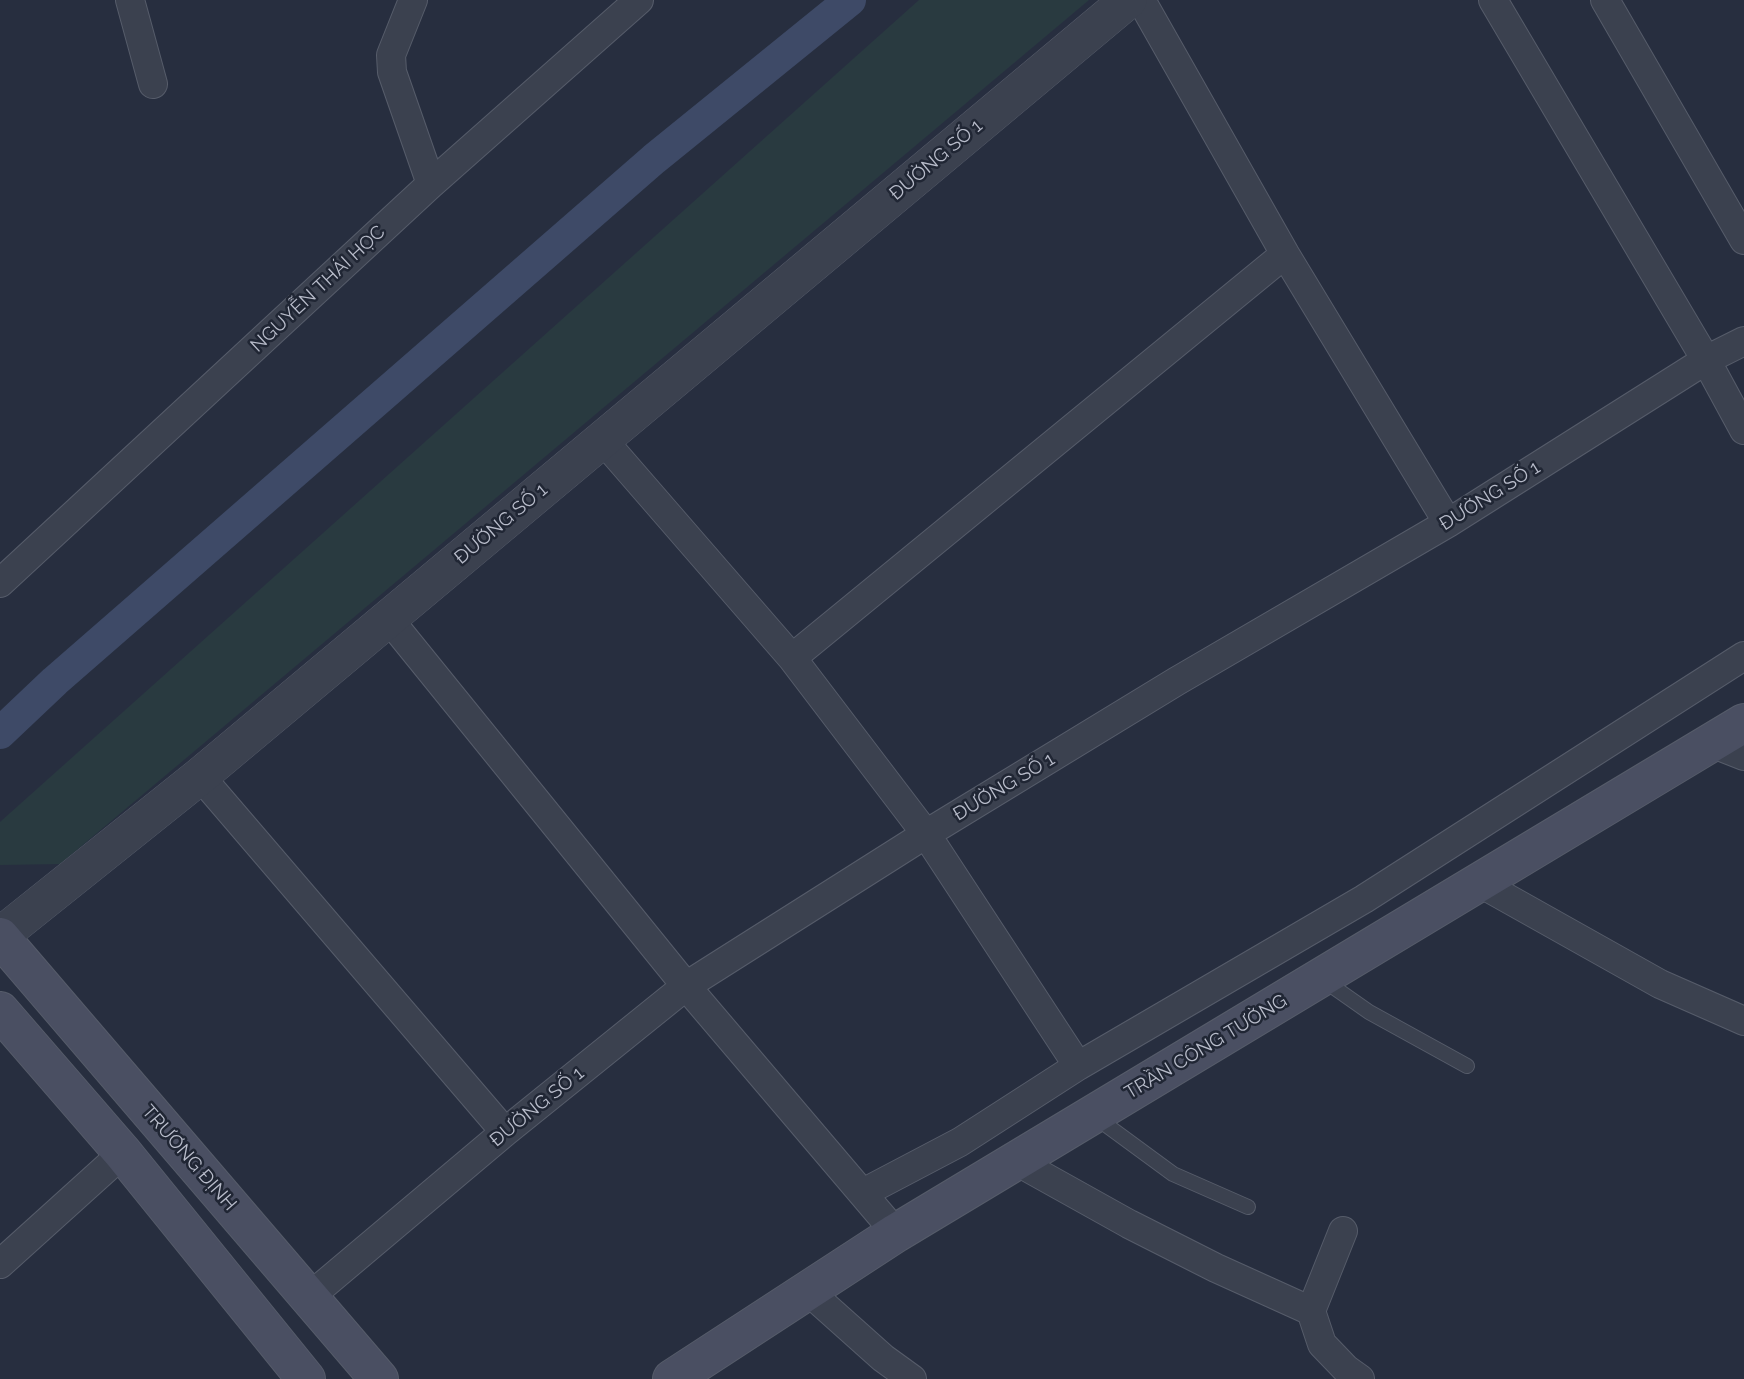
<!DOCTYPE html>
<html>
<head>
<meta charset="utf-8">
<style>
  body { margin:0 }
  canvas { display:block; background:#272e3f }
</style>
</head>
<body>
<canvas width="1744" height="1379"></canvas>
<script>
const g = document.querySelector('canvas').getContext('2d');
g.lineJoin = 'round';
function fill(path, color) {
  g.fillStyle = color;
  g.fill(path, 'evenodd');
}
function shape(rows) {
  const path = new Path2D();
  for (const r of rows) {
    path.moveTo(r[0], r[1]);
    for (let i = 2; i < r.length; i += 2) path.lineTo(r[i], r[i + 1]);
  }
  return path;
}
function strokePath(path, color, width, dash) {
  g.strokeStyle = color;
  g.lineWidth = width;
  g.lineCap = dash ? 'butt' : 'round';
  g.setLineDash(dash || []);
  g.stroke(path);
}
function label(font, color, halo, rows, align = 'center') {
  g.font = font + ' Raleway,sans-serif';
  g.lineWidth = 5;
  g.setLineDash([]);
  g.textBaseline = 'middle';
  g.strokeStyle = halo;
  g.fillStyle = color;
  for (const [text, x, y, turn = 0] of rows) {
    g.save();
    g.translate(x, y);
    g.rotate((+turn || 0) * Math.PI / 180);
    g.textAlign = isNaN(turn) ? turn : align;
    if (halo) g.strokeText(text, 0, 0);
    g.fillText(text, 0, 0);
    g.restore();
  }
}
fill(shape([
  [919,0,1089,0,60,864,0,865,0,822]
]), '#293a40');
strokePath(shape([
  [0,733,55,681,654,159,850,0]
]), '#3e4a67', 32);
const service = shape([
  [1322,979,1369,1012,1467,1066],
  [1094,1116,1173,1174,1248,1207]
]);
const minor = shape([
  [130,0,153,84],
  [413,0,391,55,392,72,431,184],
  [1141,0,1285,254,1448,523],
  [1493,0,1706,360,1744,430],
  [1605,0,1744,240],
  [602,439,792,658,926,834,1078,1066],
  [0,583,431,184,639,0],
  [388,618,686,986,896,1233],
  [792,658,1285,254],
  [1711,743,1744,756],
  [200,776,505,1132],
  [1480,883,1660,984,1744,1021],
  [1016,1161,1129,1224,1216,1268,1311,1311],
  [863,1193,960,1142,1078,1066,1364,899,1744,656],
  [1343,1231,1311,1311,1322,1344,1346,1369,1360,1379],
  [0,1264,123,1153],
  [808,1291,883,1358,912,1379],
  [308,1298,505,1132,686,986,926,834,1177,681,1448,523,1706,360,1744,341]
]);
const tertiary = shape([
  [0,936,200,776,1128,0]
]);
const secondary = shape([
  [0,937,379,1379],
  [0,1011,123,1153,306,1379],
  [672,1379,896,1233,1744,723]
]);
strokePath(service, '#565c6a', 16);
strokePath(minor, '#565c6a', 30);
strokePath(tertiary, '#565c6a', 38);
strokePath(secondary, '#565c6a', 40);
strokePath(service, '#3b414f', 14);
strokePath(minor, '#3b414f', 28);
strokePath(tertiary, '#3b414f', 37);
strokePath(secondary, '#4a4f62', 38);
label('19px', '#b8bcca', '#202634', [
  ["ĐƯỜNG SỐ 1",936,160,-40],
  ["NGUYỄN THÁI HỌC",318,289,-43],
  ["ĐƯỜNG SỐ 1",1490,496,-32],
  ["ĐƯỜNG SỐ 1",501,524,-40],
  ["ĐƯỜNG SỐ 1",1004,787,-31],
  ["TRẦN CÔNG TƯỜNG",1206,1047,-31],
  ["ĐƯỜNG SỐ 1",537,1107,-39],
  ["TRƯƠNG ĐỊNH",189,1158,49]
]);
</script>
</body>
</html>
